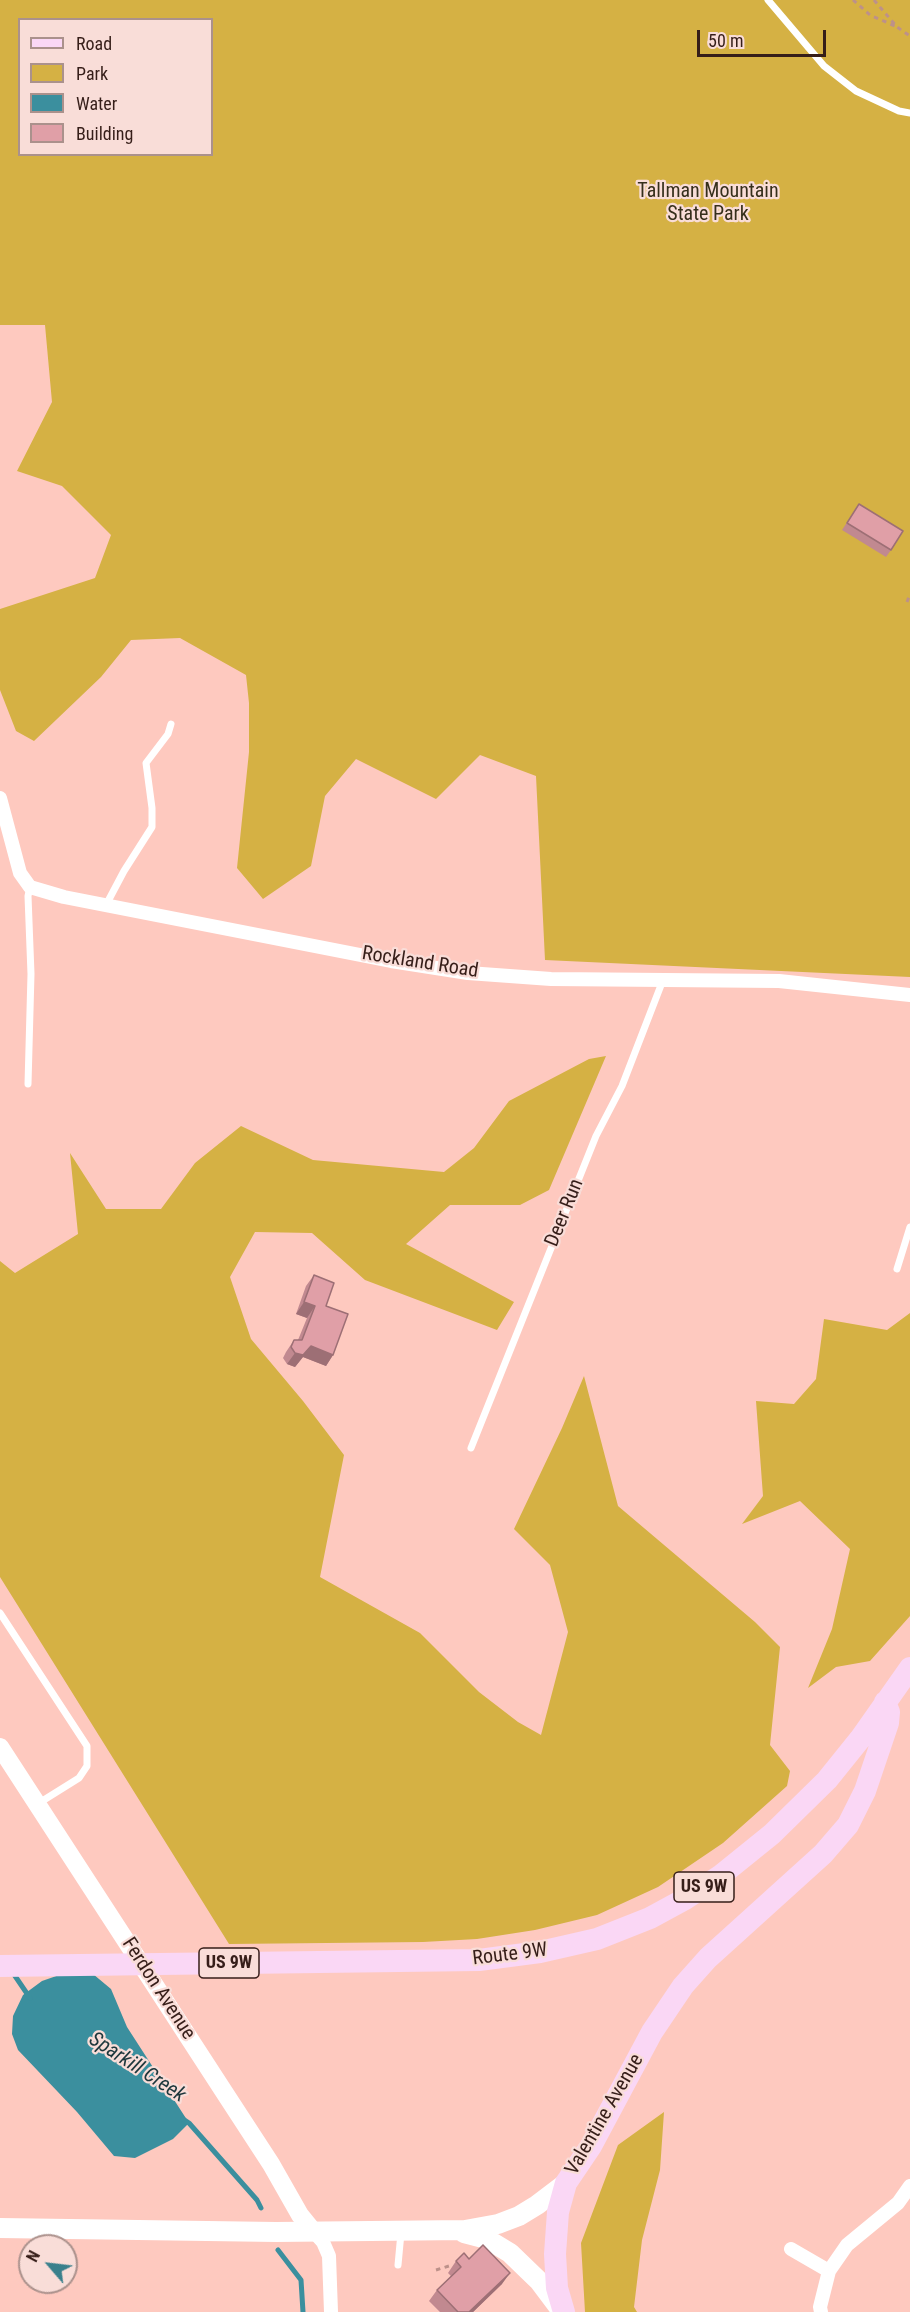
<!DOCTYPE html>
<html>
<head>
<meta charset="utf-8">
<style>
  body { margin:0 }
  #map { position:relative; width:910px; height:2312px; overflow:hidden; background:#fec9bf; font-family:"Roboto Condensed",sans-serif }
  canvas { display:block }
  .legend { position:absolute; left:18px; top:18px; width:195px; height:138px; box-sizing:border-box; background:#f9ddd8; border:2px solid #ab918c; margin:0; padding:8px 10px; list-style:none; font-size:18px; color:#361e19 }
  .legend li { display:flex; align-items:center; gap:12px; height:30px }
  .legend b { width:30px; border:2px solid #ab918c }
  .north { position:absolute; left:18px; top:2234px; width:60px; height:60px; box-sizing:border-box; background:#f9ddd8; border:2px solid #ab918c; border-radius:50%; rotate:298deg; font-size:16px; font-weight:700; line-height:24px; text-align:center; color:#361e19 }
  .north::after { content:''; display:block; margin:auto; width:21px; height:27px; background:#3a808c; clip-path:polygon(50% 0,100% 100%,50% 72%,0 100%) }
  .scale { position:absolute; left:697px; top:30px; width:129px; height:27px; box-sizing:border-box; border:3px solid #361e19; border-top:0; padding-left:8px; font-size:18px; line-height:21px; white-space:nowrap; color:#361e19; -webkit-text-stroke:4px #f9ddd8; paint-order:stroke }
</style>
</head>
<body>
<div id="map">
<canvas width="910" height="2312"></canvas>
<ul class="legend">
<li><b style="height:8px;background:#fad7f5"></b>Road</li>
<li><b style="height:16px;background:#d5b144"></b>Park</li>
<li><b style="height:16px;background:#3b8f9e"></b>Water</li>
<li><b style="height:16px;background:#e09fa7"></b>Building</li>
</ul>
<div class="north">N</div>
<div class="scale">50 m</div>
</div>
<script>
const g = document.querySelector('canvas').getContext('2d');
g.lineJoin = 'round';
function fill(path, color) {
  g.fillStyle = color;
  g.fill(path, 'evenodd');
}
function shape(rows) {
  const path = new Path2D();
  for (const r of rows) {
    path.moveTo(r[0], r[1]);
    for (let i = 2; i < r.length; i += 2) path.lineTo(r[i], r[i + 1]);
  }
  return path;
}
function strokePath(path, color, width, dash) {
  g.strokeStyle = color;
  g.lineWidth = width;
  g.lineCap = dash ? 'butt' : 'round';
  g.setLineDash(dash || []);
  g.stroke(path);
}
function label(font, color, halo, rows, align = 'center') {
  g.font = font + ' "Roboto Condensed",sans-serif';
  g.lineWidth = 4.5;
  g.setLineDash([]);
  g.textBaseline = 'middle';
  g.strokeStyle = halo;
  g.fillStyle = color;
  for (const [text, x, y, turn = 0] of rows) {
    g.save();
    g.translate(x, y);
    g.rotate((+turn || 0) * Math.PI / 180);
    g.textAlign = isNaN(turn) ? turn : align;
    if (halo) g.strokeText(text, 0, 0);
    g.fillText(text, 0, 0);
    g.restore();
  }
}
fill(shape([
  [0,0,910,0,910,977,545,960,536,776,480,755,436,799,356,759,325,796,311,866,263,899,237,868,249,752,249,703,246,675,180,638,131,640,101,677,34,741,16,731,0,690,0,609,95,578,111,535,62,486,17,471,52,402,45,325,0,325],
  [20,20,212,20,212,154,20,154],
  [606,1056,549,1190,520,1205,450,1205,406,1244,514,1302,497,1330,365,1280,312,1233,255,1232,230,1277,251,1339,303,1401,344,1455,320,1577,420,1633,479,1692,518,1722,541,1735,568,1632,550,1565,514,1529,562,1428,584,1376,618,1506,755,1622,780,1647,770,1745,790,1771,787,1786,723,1843,658,1887,597,1915,535,1930,477,1939,423,1942,229,1944,0,1577,0,1261,15,1273,78,1234,70,1153,106,1209,161,1209,195,1163,241,1126,313,1160,444,1172,474,1148,509,1101,589,1059],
  [910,1313,910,1616,870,1661,836,1667,808,1688,832,1629,850,1549,800,1501,742,1524,763,1496,756,1401,794,1404,816,1379,824,1319,887,1330],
  [664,2112,660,2170,642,2240,634,2307,637,2312,585,2312,581,2243,618,2145]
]), '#d5b144');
fill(shape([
  [65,1973,93,1974,111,1989,127,2027,189,2123,173,2139,135,2158,114,2156,77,2112,18,2050,12,2034,13,2016,23,1995,42,1981]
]), '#3b8f9e');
strokePath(shape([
  [13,1973,30,1998],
  [183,2119,189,2123,257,2200,261,2208],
  [278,2250,301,2280,303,2312]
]), '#3b8f9e', 5);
strokePath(shape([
  [853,0,870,15,897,27],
  [874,0,897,27,910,36],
  [907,602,910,594],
  [436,2270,449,2266,452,2268]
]), '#bd9189', 3, [4.5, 4.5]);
strokePath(shape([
  [768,0,824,66,856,91,899,111,910,113],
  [106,905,124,871,152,827,152,808,146,763,168,734,171,724],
  [28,1084,31,974,28,896,30,887],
  [897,1269,910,1227],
  [471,1448,596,1136,622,1086,663,980],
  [0,1613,87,1746,87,1766,79,1778,39,1803],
  [398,2265,401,2233]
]), '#fff', 7);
strokePath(shape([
  [0,798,20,873,30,887,64,897,391,961,468,973,551,979,779,981,910,995],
  [313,2231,323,2242,329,2256,331,2312],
  [791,2249,829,2271],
  [821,2312,820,2307,829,2271,847,2245,898,2203,910,2186]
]), '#fff', 14);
strokePath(shape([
  [0,1747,228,2098,271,2164,300,2215,313,2231]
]), '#fff', 18);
strokePath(shape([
  [0,2228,276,2232,465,2230,498,2224,519,2216,537,2205,566,2183],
  [464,2233,487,2239,510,2253,539,2281,560,2309]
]), '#fff', 20);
strokePath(shape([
  [0,1966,479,1960,540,1952,597,1939,650,1918,685,1899,720,1876,772,1834,827,1780,860,1739,910,1668],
  [564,2312,557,2288,555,2254,558,2212,566,2183,591,2146,652,2032,683,1986,708,1958,823,1854,848,1825,865,1791,888,1723,889,1712,885,1702]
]), '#fad7f5', 22);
fill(shape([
  [859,504,891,550,886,557,842,530],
  [314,1275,326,1306,333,1355,326,1366,303,1357,295,1367,287,1364,283,1358,286,1352,294,1340,298,1340,307,1318,296,1314,306,1286],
  [469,2259,502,2284,473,2312,440,2312,429,2301,437,2290,451,2276,448,2273,456,2261]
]), '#c18990');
fill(shape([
  [304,1302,315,1306,307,1318,296,1314],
  [311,1346,333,1355,326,1366,303,1357,295,1367,287,1364,295,1353],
  [510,2273,502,2284,473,2312,469,2312]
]), '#9d6f75');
const building = shape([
  [859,504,903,531,891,550,847,523,859,504],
  [314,1275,334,1283,326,1306,348,1314,333,1355,311,1346,303,1355,295,1353,291,1347,294,1340,302,1340,315,1306,304,1302,314,1275],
  [483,2245,510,2273,469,2312,458,2312,437,2290,461,2267,456,2261,464,2253,469,2259,483,2245]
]);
fill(building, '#e09fa7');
strokePath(building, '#9d6f75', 1.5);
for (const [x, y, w] of [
  [704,1887,60],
  [229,1963,60]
]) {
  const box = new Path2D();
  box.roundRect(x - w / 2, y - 15, w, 30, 4.5);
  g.fillStyle = '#f9ddd8';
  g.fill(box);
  strokePath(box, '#361e19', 1.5);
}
label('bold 18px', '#361e19', null, [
  ["US 9W",704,1887],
  ["US 9W",229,1963]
]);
label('20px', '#362f1b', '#f9ddd8', [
  ["Tallman Mountain",708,192],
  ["State Park",708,215]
]);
label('20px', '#361e19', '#f9ddd8', [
  ["Rockland Road",420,963,9],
  ["Deer Run",565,1213,-68],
  ["Route 9W",510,1955,-7],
  ["Ferdon Avenue",158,1989,57],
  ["Valentine Avenue",605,2115,-60]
]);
label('italic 21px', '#1d373c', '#f9ddd8', [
  ["Sparkill Creek",137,2068,33]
]);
</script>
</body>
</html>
